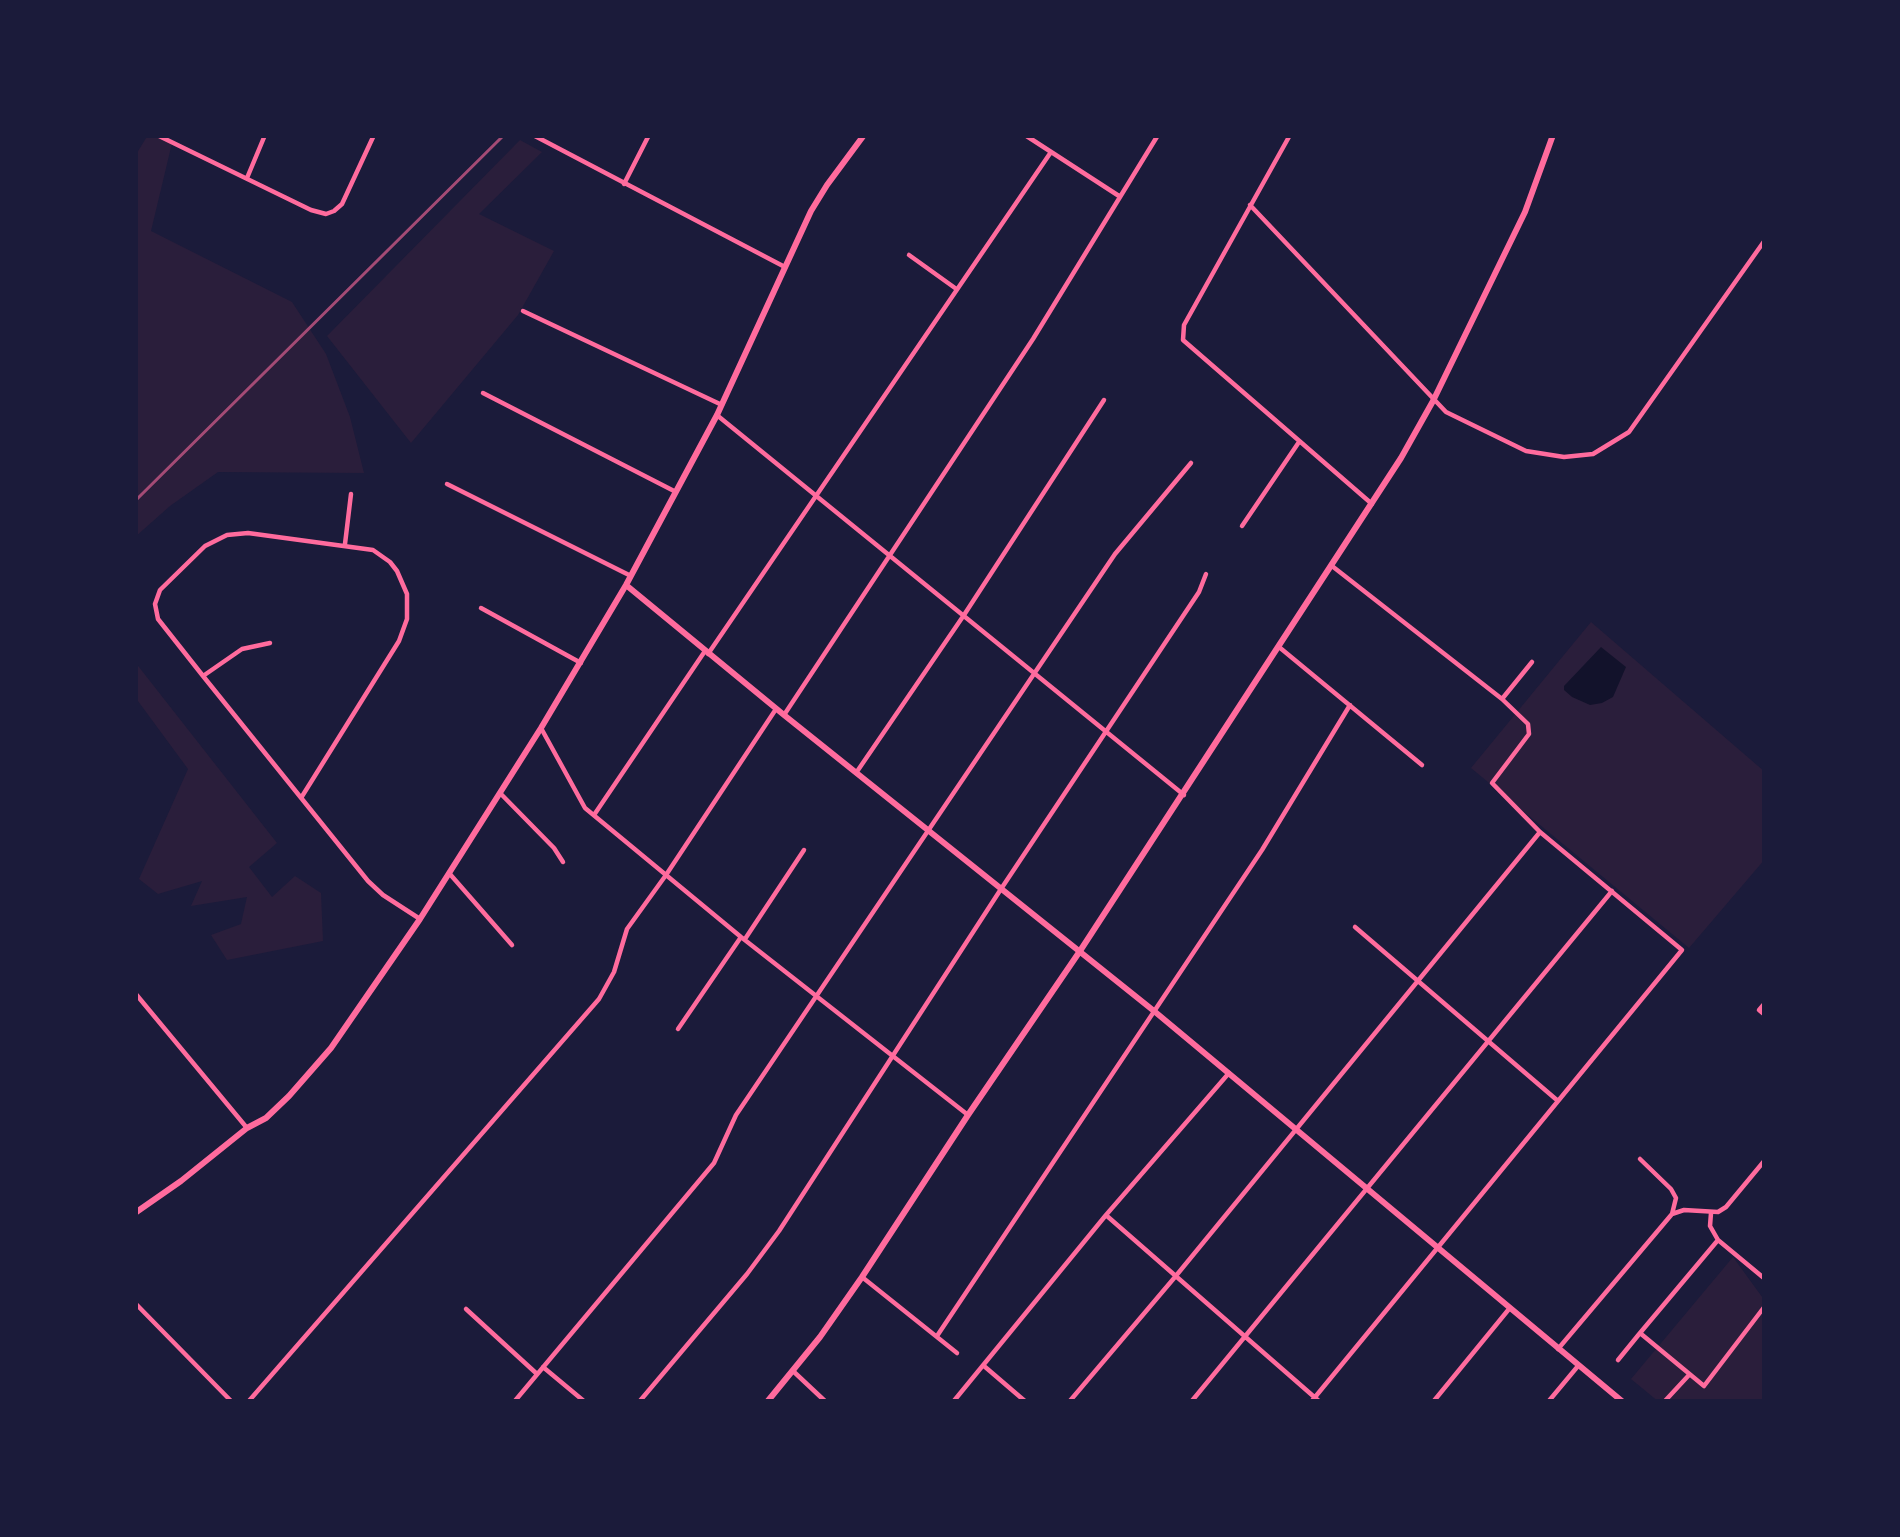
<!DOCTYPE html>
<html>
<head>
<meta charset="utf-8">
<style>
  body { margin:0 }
  #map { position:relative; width:1900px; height:1537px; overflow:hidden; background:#1b1b3a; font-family:"PT Serif",serif }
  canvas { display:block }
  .frame { position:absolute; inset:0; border:138px solid #1b1b3a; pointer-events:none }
</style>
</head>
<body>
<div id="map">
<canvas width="1900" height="1537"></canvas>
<div class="frame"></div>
</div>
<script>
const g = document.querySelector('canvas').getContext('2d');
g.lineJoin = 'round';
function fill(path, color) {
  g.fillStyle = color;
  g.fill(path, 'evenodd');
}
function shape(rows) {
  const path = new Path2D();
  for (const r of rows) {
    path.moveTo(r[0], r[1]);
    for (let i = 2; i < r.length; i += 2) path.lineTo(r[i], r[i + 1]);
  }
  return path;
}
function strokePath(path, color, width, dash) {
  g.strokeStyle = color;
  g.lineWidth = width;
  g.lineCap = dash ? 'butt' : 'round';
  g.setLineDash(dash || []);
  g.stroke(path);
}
fill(shape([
  [148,135,158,135,172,143,151,231,292,302,326,354,350,417,364,473,218,472,170,506,135,537,135,156],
  [520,140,542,152,479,214,554,251,518,315,411,443,327,336],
  [1591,622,1765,772,1765,859,1689,948,1471,768],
  [135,662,277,843,249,867,272,897,295,876,321,893,323,941,227,960,211,935,241,924,247,897,191,906,202,881,158,894,139,879,188,769,135,697],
  [1733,1257,1765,1301,1765,1402,1659,1402,1631,1379]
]), '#2a1e3b');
fill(shape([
  [1601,647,1626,667,1613,697,1602,703,1590,705,1572,697,1564,690,1564,686]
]), '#12122b');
strokePath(shape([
  [157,135,311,210,326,214,334,211,342,204,374,135],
  [533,135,783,266],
  [1025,135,1119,196],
  [1290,135,1184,325,1183,340,1372,504],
  [247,178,265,135],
  [624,184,649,135],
  [1250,205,1446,412,1526,451,1564,457,1593,454,1629,432,1765,240],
  [909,255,955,288],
  [523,311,722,405],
  [483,393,676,492],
  [718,416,1184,795],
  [447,484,629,575],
  [1242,526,1299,442],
  [345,544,351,494],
  [1332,566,1502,699,1532,662],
  [481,608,581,663],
  [1279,647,1422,765],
  [708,654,1051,152],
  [203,676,242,649,270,643],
  [784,715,1033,339,1158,135],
  [541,728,585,808,741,937,968,1115],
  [856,773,964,615,1104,400],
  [500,793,554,848,563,862],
  [301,798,399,641,407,619,407,594,397,571,390,562,373,550,248,533,227,535,205,546,160,590,155,604,158,619,203,676,368,881,383,895,420,919],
  [594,815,705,651],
  [449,873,512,945],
  [1355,927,1558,1101],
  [745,939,804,850],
  [135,993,247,1128],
  [1765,1003,1759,1010,1765,1015],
  [678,1029,741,937],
  [1640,1159,1671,1189,1676,1198,1672,1214],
  [1711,1213,1710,1226,1718,1240,1765,1279],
  [1107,1216,1320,1402],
  [1718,1240,1640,1333,1704,1386,1765,1306],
  [862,1277,957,1353],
  [135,1303,232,1402],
  [466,1309,537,1374],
  [937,1336,1262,850,1350,705],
  [1558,1349,1672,1214,1684,1210,1718,1212,1726,1207,1765,1160],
  [1618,1360,1640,1333],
  [984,1366,1026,1402],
  [543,1367,585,1402],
  [793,1371,826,1402],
  [248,1402,599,999,614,972,627,929,666,875,776,709],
  [514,1402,714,1163,736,1115,1115,554,1191,463],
  [639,1402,747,1274,779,1231,1001,889,1199,592,1206,574],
  [953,1402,1106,1215,1229,1073],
  [1069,1402,1175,1277,1540,832],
  [1191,1402,1612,891],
  [1311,1402,1682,950,1540,832,1492,783,1529,734,1528,724,1502,699],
  [1433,1402,1509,1309],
  [1548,1402,1578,1366],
  [1664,1402,1689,1375]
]), '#ff6b9d', 4.5);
strokePath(shape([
  [626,585,784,715,1154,1011,1623,1402],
  [135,1213,181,1181,247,1128,266,1118,289,1096,331,1048,420,919,541,728,626,585,717,415,811,211,827,185,864,135]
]), '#ff6b9d', 6);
strokePath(shape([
  [767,1402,820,1337,862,1277,968,1115,1080,951,1401,458,1433,401,1525,212,1553,135]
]), '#ff6b9d', 6);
strokePath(shape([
  [135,501,504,135]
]), '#a44b75', 3);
</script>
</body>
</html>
